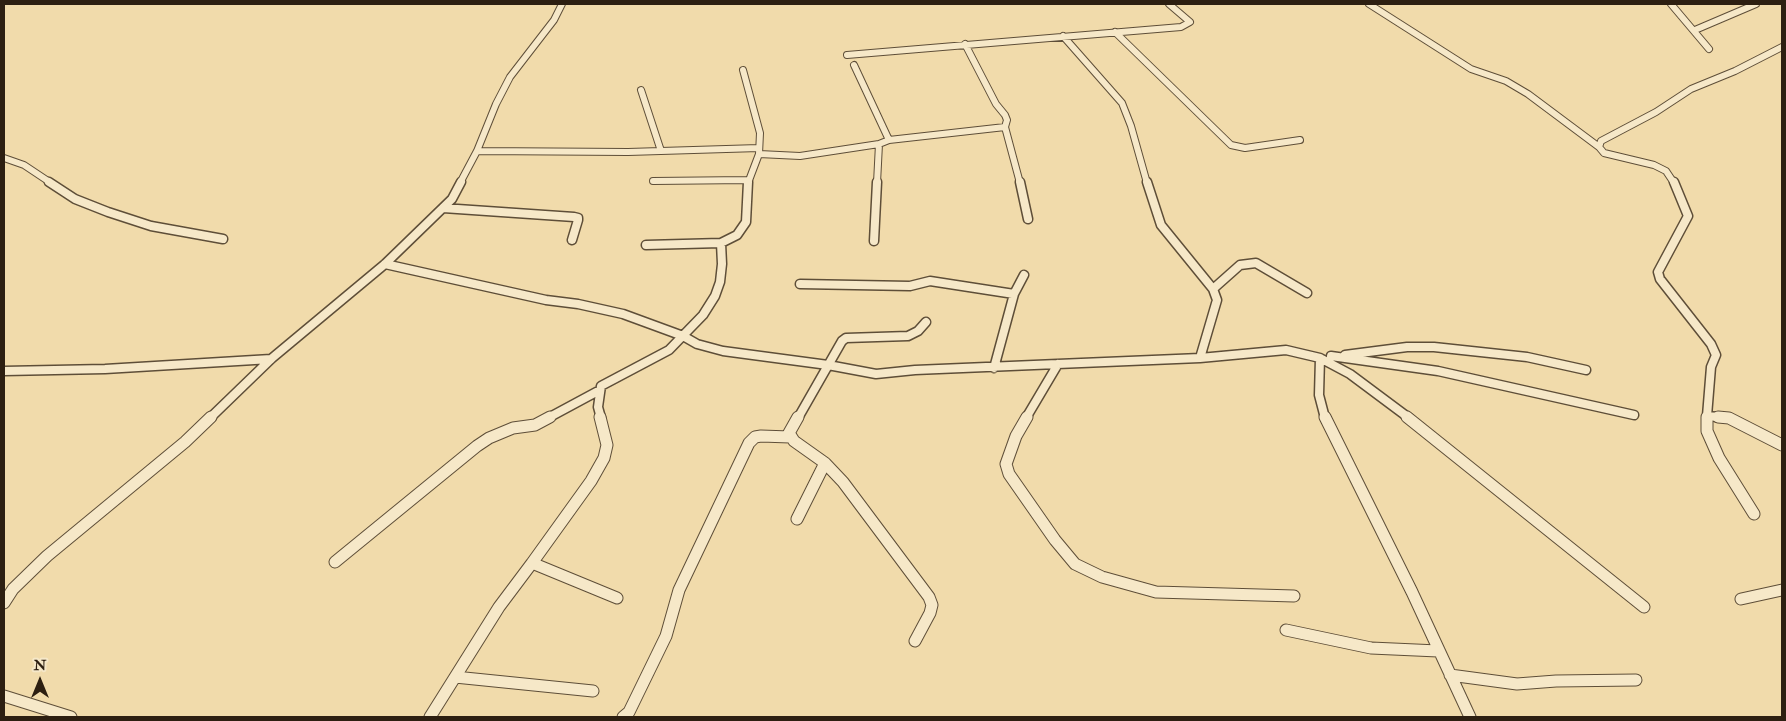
<!DOCTYPE html>
<html>
<head>
<meta charset="utf-8">
<style>
  body { margin:0 }
  #map { position:relative; width:1786px; height:721px; overflow:hidden; background:#f1dbab; font-family:"IM FELL Double Pica",serif }
  canvas { display:block }
  .frame { position:absolute; inset:0; border:5px solid #2d1f11; pointer-events:none }
  .north { position:absolute; left:15px; top:656px; width:50px; height:50px; -webkit-text-stroke:4px #f6e8c8; paint-order:stroke; rotate:0deg; font-size:14px; font-weight:700; line-height:20px; text-align:center; color:#2d1f11 }
  .north::after { content:''; display:block; margin:auto; width:18px; height:22px; background:#2d1f11; clip-path:polygon(50% 0,100% 100%,50% 72%,0 100%) }
</style>
</head>
<body>
<div id="map">
<canvas width="1786" height="721"></canvas>
<div class="frame"></div>
<div class="north">N</div>
</div>
<script>
const g = document.querySelector('canvas').getContext('2d');
g.lineJoin = 'round';
function shape(rows) {
  const path = new Path2D();
  for (const r of rows) {
    path.moveTo(r[0], r[1]);
    for (let i = 2; i < r.length; i += 2) path.lineTo(r[i], r[i + 1]);
  }
  return path;
}
function strokePath(path, color, width, dash) {
  g.strokeStyle = color;
  g.lineWidth = width;
  g.lineCap = dash ? 'butt' : 'round';
  g.setLineDash(dash || []);
  g.stroke(path);
}
const streetFar2 = shape([
  [1369,4,1471,69,1506,81,1528,94,1599,147],
  [1671,4,1709,49],
  [1695,30,1756,4],
  [1115,32,1231,145,1245,148,1300,140],
  [1063,36,1122,103,1131,126,1147,183],
  [847,55,1181,27,1190,22,1169,4],
  [854,65,889,140],
  [743,70,760,133,759,154,748,183],
  [641,90,661,151],
  [1005,127,1020,183],
  [477,151,628,152,759,148],
  [759,154,800,156,879,144,889,140,1005,127,1007,120,1005,115,996,104,965,44],
  [4,158,24,165,51,183],
  [653,181,748,180],
  [460,183,477,151,496,104,510,77,554,20,562,4],
  [877,183,879,144],
  [1674,183,1666,171,1654,165,1604,153,1599,147,1601,141,1656,112,1691,89,1735,71,1782,47]
]);
const streetFar1 = shape([
  [49,182,75,199,108,212,151,226,223,239],
  [1020,182,1028,219],
  [1147,182,1161,225,1213,289,1217,300,1200,358],
  [1674,182,1688,216,1658,272,1660,279,1711,344,1716,355,1711,367,1707,416,1729,418],
  [443,208,574,217,578,218,578,220,572,240],
  [874,241,877,182],
  [646,245,721,243,737,235,746,222,748,182],
  [385,264,546,300,578,304,623,314,683,336,697,344,723,351,828,365,876,374,915,370,1200,358,1286,350,1320,358,1319,395,1325,418],
  [800,284,910,286,930,281,1014,294],
  [1213,289,1240,265,1256,263,1307,293],
  [1345,355,1407,347,1434,347,1527,357,1586,370],
  [1331,356,1438,371,1634,415],
  [1320,358,1350,374,1409,418],
  [994,368,1014,294,1024,275],
  [4,371,105,369,271,359],
  [1707,416,1707,418],
  [210,418,271,359,385,264,452,199,461,182],
  [548,418,600,390],
  [601,418,598,407,601,386,669,350,703,315,715,296,720,282,722,264,721,243],
  [798,418,842,341,846,338,908,336,918,331,926,322],
  [1026,418,1058,364]
]);
const street = shape([
  [600,417,607,445,604,458,591,481,532,563,617,598],
  [798,417,789,433,794,441,825,463,843,482,929,597,932,605,930,613,915,641],
  [1027,417,1016,436,1006,464,1009,474,1055,540,1075,564,1102,577,1156,592,1294,596],
  [1325,417,1412,592,1470,717],
  [1407,417,1644,607],
  [1707,417,1707,431,1719,458,1754,514],
  [1718,417,1729,418,1782,445],
  [797,519,825,463],
  [335,562,477,446,489,438,513,428,535,425,550,417],
  [1741,599,1782,590],
  [4,603,13,589,47,556,185,442,211,417],
  [1286,630,1371,648,1438,651],
  [1450,675,1517,684,1556,681,1636,680],
  [455,677,593,691],
  [4,696,71,717],
  [430,717,499,607,532,563],
  [623,717,629,712,666,636,679,590,749,443,755,437,761,436,790,437]
]);
strokePath(streetFar2, '#5e4e38', 8);
strokePath(streetFar1, '#5e4e38', 11);
strokePath(street, '#5e4e38', 13);
strokePath(streetFar2, '#f6e8c8', 6);
strokePath(streetFar1, '#f6e8c8', 8);
strokePath(street, '#f6e8c8', 11);
</script>
</body>
</html>
